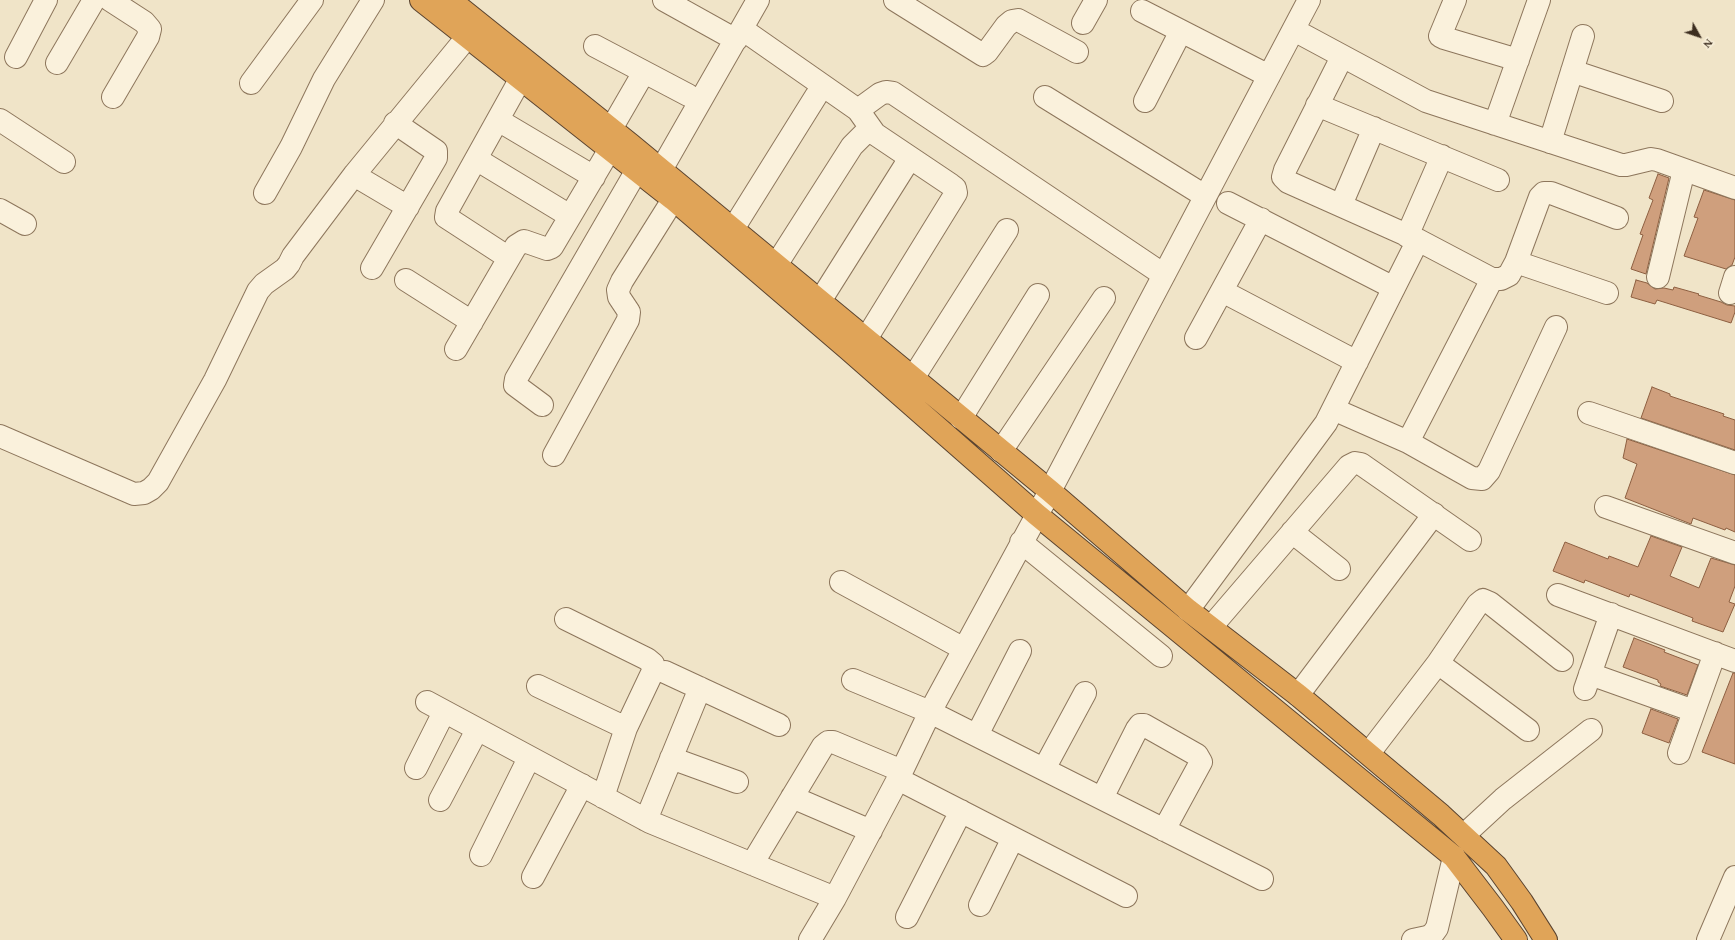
<!DOCTYPE html>
<html>
<head>
<meta charset="utf-8">
<style>
  body { margin:0 }
  #map { position:relative; width:1735px; height:940px; overflow:hidden; background:#f0e4c8; font-family:"Times New Roman",serif }
  canvas { display:block }
  .north { position:absolute; left:1679px; top:16px; width:40px; height:40px; -webkit-text-stroke:3px #f7eed8; paint-order:stroke; rotate:130deg; font-size:11px; font-weight:700; line-height:16px; text-align:center; color:#3d2e20 }
  .north::after { content:''; display:block; margin:auto; width:14px; height:18px; background:#3d2e20; clip-path:polygon(50% 0,100% 100%,50% 72%,0 100%) }
</style>
</head>
<body>
<div id="map">
<canvas width="1735" height="940"></canvas>
<div class="north">N</div>
</div>
<script>
const g = document.querySelector('canvas').getContext('2d');
g.lineJoin = 'round';
function fill(path, color) {
  g.fillStyle = color;
  g.fill(path, 'evenodd');
}
function shape(rows) {
  const path = new Path2D();
  for (const r of rows) {
    path.moveTo(r[0], r[1]);
    for (let i = 2; i < r.length; i += 2) path.lineTo(r[i], r[i + 1]);
  }
  return path;
}
function strokePath(path, color, width, dash) {
  g.strokeStyle = color;
  g.lineWidth = width;
  g.lineCap = dash ? 'butt' : 'round';
  g.setLineDash(dash || []);
  g.stroke(path);
}
const building = shape([
  [1658,174,1669,178,1646,274,1631,269,1643,235,1640,234,1653,200,1649,198,1658,174],
  [1704,190,1735,200,1735,257,1732,265,1726,269,1684,256,1698,218,1694,217,1704,190],
  [1636,280,1647,283,1655,289,1664,288,1673,290,1674,287,1699,294,1698,295,1721,302,1727,305,1735,306,1735,312,1731,323,1657,300,1655,304,1631,297,1636,280],
  [1652,387,1670,394,1670,396,1724,414,1723,416,1735,420,1735,450,1641,418,1652,387],
  [1627,439,1735,475,1735,532,1726,528,1725,530,1693,518,1691,524,1625,498,1637,464,1623,458,1627,439],
  [1651,536,1682,547,1670,576,1699,588,1711,558,1735,565,1735,586,1729,602,1735,604,1723,632,1692,621,1693,618,1630,594,1629,597,1585,580,1584,583,1553,571,1565,542,1608,559,1609,556,1638,567,1651,536],
  [1634,638,1665,650,1664,652,1698,665,1687,695,1660,686,1661,684,1658,682,1658,680,1623,667,1634,638],
  [1733,673,1735,673,1735,764,1702,752,1733,673],
  [1651,709,1678,719,1669,743,1642,733,1651,709]
]);
fill(building, '#cf9f7d');
strokePath(building, '#8d5f41', 1);
const minor = shape([
  [110,0,144,22,150,29,148,37,113,97],
  [664,0,736,40],
  [895,0,983,55,987,52,1006,26,1012,21,1018,20,1077,52],
  [1455,0,1440,36,1444,38,1518,60],
  [1142,11,1269,76],
  [1083,23,1096,0],
  [742,29,858,110,880,94,886,92,893,93,1164,275],
  [1294,30,1426,101,1621,165,1626,165,1651,159,1657,160,1735,188],
  [595,46,688,95],
  [16,57,46,0],
  [1342,57,1285,170,1283,177,1288,182,1418,240,1492,279,1501,279,1509,275,1516,262,1540,197,1544,193,1551,193,1617,218],
  [57,63,94,0],
  [1572,71,1662,101],
  [251,83,312,0],
  [1045,97,1205,196],
  [1145,101,1181,31],
  [1317,105,1498,180],
  [858,110,875,134,951,185,955,188,956,193,866,339],
  [0,120,64,162],
  [498,120,594,177],
  [1495,124,1539,0],
  [611,129,644,72],
  [1550,142,1583,36],
  [476,159,570,216],
  [354,175,408,207],
  [652,182,661,170,758,0],
  [265,193,291,147,324,79,373,0],
  [1228,203,1394,288],
  [1341,205,1374,128],
  [0,210,25,224],
  [733,229,816,96],
  [1407,236,1442,156],
  [509,258,446,217,447,211,521,78],
  [1516,262,1607,293],
  [776,265,852,146,870,128],
  [372,268,436,158,436,151,395,123],
  [1658,277,1684,170],
  [406,280,472,322],
  [1222,291,1357,362],
  [1730,293,1735,277],
  [820,301,910,158],
  [1196,338,1261,219],
  [456,349,516,246,524,241,547,249,552,247,610,149],
  [913,378,1007,230],
  [542,405,515,385,516,379,637,170],
  [1333,409,1408,442,1472,478,1482,479,1489,471,1556,327],
  [1589,413,1735,463],
  [961,418,1038,295],
  [0,436,134,494,144,493,151,489,158,482,215,380,258,291,264,284,285,269,289,264,293,256,354,175,468,36],
  [1408,442,1492,279],
  [1001,451,1104,298],
  [554,455,628,320,629,312,619,297,618,290,622,281,681,187],
  [1606,507,1735,553],
  [1292,532,1339,569],
  [1021,542,1161,656],
  [841,582,964,649],
  [1558,595,1735,661],
  [1188,610,1326,423,1418,240],
  [566,619,647,659,653,664,653,671,626,728,603,797],
  [1211,627,1349,466,1355,463,1361,464,1470,540],
  [1438,663,1528,730],
  [665,672,779,725],
  [1590,674,1694,711],
  [853,680,930,712,1262,879],
  [538,686,626,728],
  [1585,689,1611,614],
  [1298,695,1434,514],
  [427,702,650,822,835,898],
  [977,735,1020,651],
  [1369,753,1438,663,1478,604,1483,600,1490,603,1562,660],
  [1679,753,1715,653],
  [671,758,737,782],
  [416,768,444,712],
  [1044,769,1085,693],
  [898,779,1126,896],
  [792,797,871,831],
  [1102,798,1137,729,1140,725,1144,725,1197,755,1201,762,1164,830],
  [440,800,477,730],
  [646,820,700,688],
  [1464,835,1503,799,1591,730],
  [481,855,529,758],
  [752,864,823,746,828,742,833,742,902,771],
  [533,877,582,785],
  [980,905,1013,838],
  [907,917,961,811],
  [810,940,835,898,898,779,930,712,1050,491,1309,0],
  [1413,940,1427,937,1432,935,1437,928,1454,857],
  [1708,940,1735,877]
]);
const highway = shape([
  [421,0,673,199,848,349,1036,514,1454,857,1493,908,1516,940],
  [450,0,630,144,1050,491,1188,610,1298,695,1441,815,1496,866,1522,902,1546,940]
]);
strokePath(minor, '#8d765c', 24);
strokePath(highway, '#5b4430', 24);
strokePath(minor, '#faf1dc', 22);
strokePath(highway, '#e0a458', 22);
</script>
</body>
</html>
